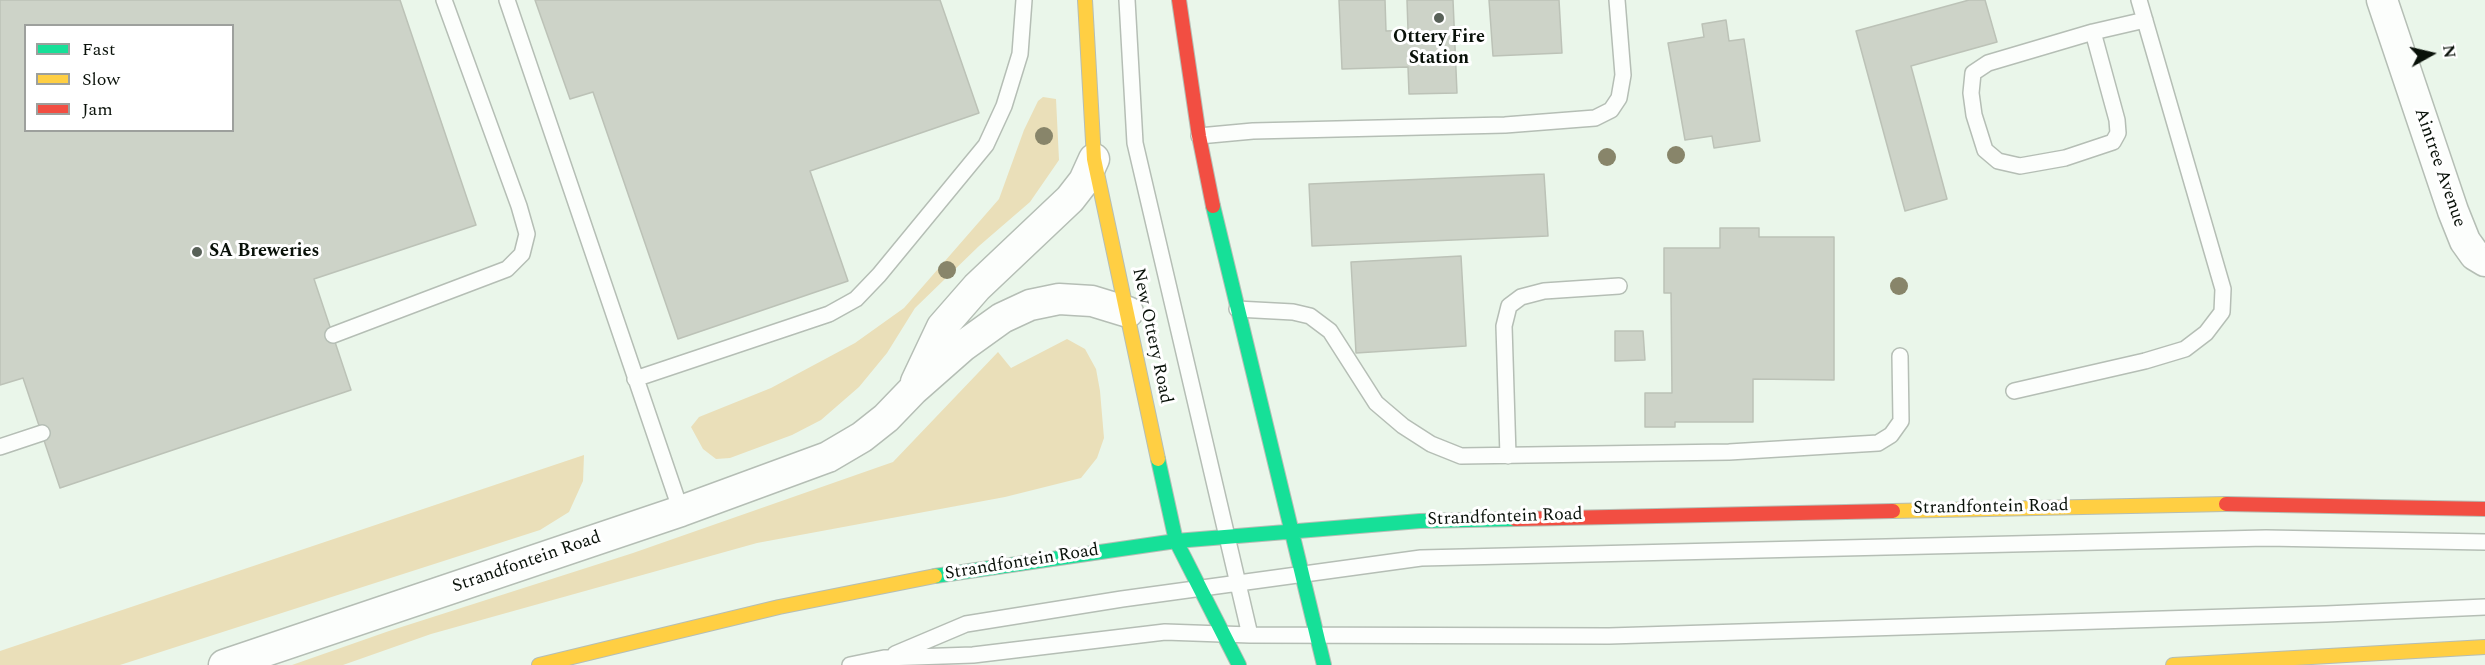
<!DOCTYPE html>
<html>
<head>
<meta charset="utf-8">
<style>
  body { margin:0 }
  #map { position:relative; width:2485px; height:665px; overflow:hidden; background:#eaf6ea; font-family:Spectral,serif }
  canvas { display:block }
  .legend { position:absolute; left:24px; top:24px; width:210px; height:108px; box-sizing:border-box; background:#fff; border:2px solid #9da09d; margin:0; padding:8px 10px; list-style:none; font-size:18px; color:#091109 }
  .legend li { display:flex; align-items:center; gap:12px; height:30px }
  .legend b { width:30px; border:2px solid #9da09d }
  .north { position:absolute; left:2401px; top:24px; width:60px; height:60px; -webkit-text-stroke:4px #fff; paint-order:stroke; rotate:82deg; font-size:16px; font-weight:700; line-height:24px; text-align:center; color:#091109 }
  .north::after { content:''; display:block; margin:auto; width:21px; height:27px; background:#091109; clip-path:polygon(50% 0,100% 100%,50% 72%,0 100%) }
</style>
</head>
<body>
<div id="map">
<canvas width="2485" height="665"></canvas>
<ul class="legend">
<li><b style="height:8px;background:#16e098"></b>Fast</li>
<li><b style="height:8px;background:#ffcf43"></b>Slow</li>
<li><b style="height:8px;background:#f24e42"></b>Jam</li>
</ul>
<div class="north">N</div>
</div>
<script>
const g = document.querySelector('canvas').getContext('2d');
g.lineJoin = 'round';
function fill(path, color) {
  g.fillStyle = color;
  g.fill(path, 'evenodd');
}
function shape(rows) {
  const path = new Path2D();
  for (const r of rows) {
    path.moveTo(r[0], r[1]);
    for (let i = 2; i < r.length; i += 2) path.lineTo(r[i], r[i + 1]);
  }
  return path;
}
function strokePath(path, color, width, dash) {
  g.strokeStyle = color;
  g.lineWidth = width;
  g.lineCap = dash ? 'butt' : 'round';
  g.setLineDash(dash || []);
  g.stroke(path);
}
function label(font, color, halo, rows, align = 'center') {
  g.font = font + ' Spectral,serif';
  g.lineWidth = 6;
  g.setLineDash([]);
  g.textBaseline = 'middle';
  g.strokeStyle = halo;
  g.fillStyle = color;
  for (const [text, x, y, turn = 0] of rows) {
    g.save();
    g.translate(x, y);
    g.rotate((+turn || 0) * Math.PI / 180);
    g.textAlign = isNaN(turn) ? turn : align;
    if (halo) g.strokeText(text, 0, 0);
    g.fillText(text, 0, 0);
    g.restore();
  }
}
fill(shape([
  [1043,97,1056,99,1059,160,1030,202,979,246,915,308,887,353,859,387,821,420,792,435,730,458,716,459,703,449,691,427,699,417,771,388,855,343,904,308,999,199,1024,130,1038,101],
  [1067,339,1085,349,1096,369,1100,391,1104,438,1097,458,1081,478,1005,497,757,543,431,634,343,665,292,665,389,631,633,553,893,462,998,352,1011,368],
  [584,455,583,481,569,512,540,530,120,665,0,665,0,651]
]), '#eadfb9');
const building = shape([
  [0,0,400,0,476,225,314,279,351,390,60,488,23,378,0,385,0,0],
  [26,26,232,26,232,130,26,130,26,26],
  [535,0,940,0,979,113,810,171,848,281,678,339,593,92,570,99,535,0],
  [1339,0,1385,0,1386,31,1408,30,1407,0,1453,0,1457,93,1409,94,1408,67,1342,69,1339,0],
  [1489,0,1559,0,1562,53,1493,56,1489,0],
  [1969,0,1985,0,1997,42,1911,66,1947,199,1905,211,1856,31,1969,0],
  [1726,20,1729,41,1744,39,1760,141,1714,148,1712,136,1685,140,1668,43,1704,37,1702,24,1726,20],
  [1544,174,1548,236,1312,246,1309,184,1544,174],
  [1720,228,1759,228,1759,237,1834,237,1834,380,1753,379,1753,422,1675,422,1675,427,1645,427,1645,393,1672,393,1671,293,1664,293,1664,248,1720,248,1720,228],
  [1461,256,1466,346,1356,353,1351,262,1461,256],
  [1615,331,1643,331,1645,360,1615,361,1615,331]
]);
fill(building, '#cdd3c8');
strokePath(building, '#bcc2b7', 1.5);
const lane = shape([
  [507,0,681,511],
  [1127,0,1135,143,1250,635],
  [2093,32,2117,120,2118,133,2113,142,2065,158,2020,166,1998,161,1985,150,1974,115,1971,93,1973,73,1988,63,2093,32,2145,20],
  [1199,136,1253,131,1505,125,1595,118,1611,110,1619,98,1623,75,1617,0],
  [1237,309,1293,312,1310,316,1330,331,1376,403,1403,426,1431,444,1461,456,1729,452,1878,443,1891,435,1901,421,1900,356],
  [333,335,507,269,522,254,527,234,519,206,444,0],
  [635,379,829,314,856,299,879,275,986,145,1004,106,1020,54,1024,0],
  [2014,391,2145,361,2185,349,2206,333,2222,312,2223,289,2139,0],
  [0,447,42,433],
  [1508,456,1504,326,1509,306,1521,297,1544,291,1619,286],
  [895,654,966,624,1122,599,1421,558,2266,538,2485,542],
  [850,665,884,658,973,655,1165,632,1250,635,1609,636,2326,614,2485,607]
]);
const street = shape([
  [2382,0,2453,211,2465,241,2475,255,2485,261],
  [916,382,942,327,977,287,1070,199,1084,181,1094,159],
  [224,665,681,511,828,457,862,437,886,418,913,390,963,346,1002,318,1030,305,1059,299,1092,301,1128,312]
]);
const fast = shape([
  [1213,206,1324,665],
  [1158,459,1176,541,1239,665],
  [935,576,1176,541,1420,521,1515,519]
]);
const slow = shape([
  [1085,0,1094,159,1158,459],
  [1893,511,2226,504],
  [539,665,779,607,935,576],
  [2173,665,2485,647]
]);
const jam = shape([
  [1179,0,1199,136,1213,206],
  [2226,504,2485,509],
  [1515,519,1893,511]
]);
strokePath(lane, '#b5beb5', 18);
strokePath(street, '#b5beb5', 33);
strokePath(fast, '#b5beb5', 16);
strokePath(slow, '#b5beb5', 16);
strokePath(jam, '#b5beb5', 16);
strokePath(lane, '#fcfefc', 15);
strokePath(street, '#fcfefc', 30);
strokePath(fast, '#16e098', 14);
strokePath(slow, '#ffcf43', 14);
strokePath(jam, '#f24e42', 14);
g.fillStyle = '#88856a';
for (const [x, y] of [
  [1044,136],
  [1676,155],
  [1607,157],
  [947,270],
  [1899,286]
]) {
  g.beginPath();
  g.arc(x, y, 9, 0, 2 * Math.PI);
  g.fill();
}
for (const [x, y, r, color] of [
  [1439,18,6,"#586158"],
  [197,252,6,"#586158"]
]) {
  const dot = new Path2D();
  dot.arc(x, y, r, 0, 2 * Math.PI);
  g.fillStyle = color;
  g.fill(dot);
  strokePath(dot, '#fff', 2);
}
label('bold 18px', '#091109', '#fff', [
  ["Ottery Fire",1439,38],
  ["Station",1439,59],
  ["SA Breweries",209,252,"left"]
]);
label('18px', '#091109', '#fff', [
  ["Aintree Avenue",2439,168,71],
  ["New Ottery Road",1151,336,78],
  ["Strandfontein Road",1991,508,-1],
  ["Strandfontein Road",1505,518,-2],
  ["Strandfontein Road",527,563,-19],
  ["Strandfontein Road",1022,563,-9]
]);
</script>
</body>
</html>
